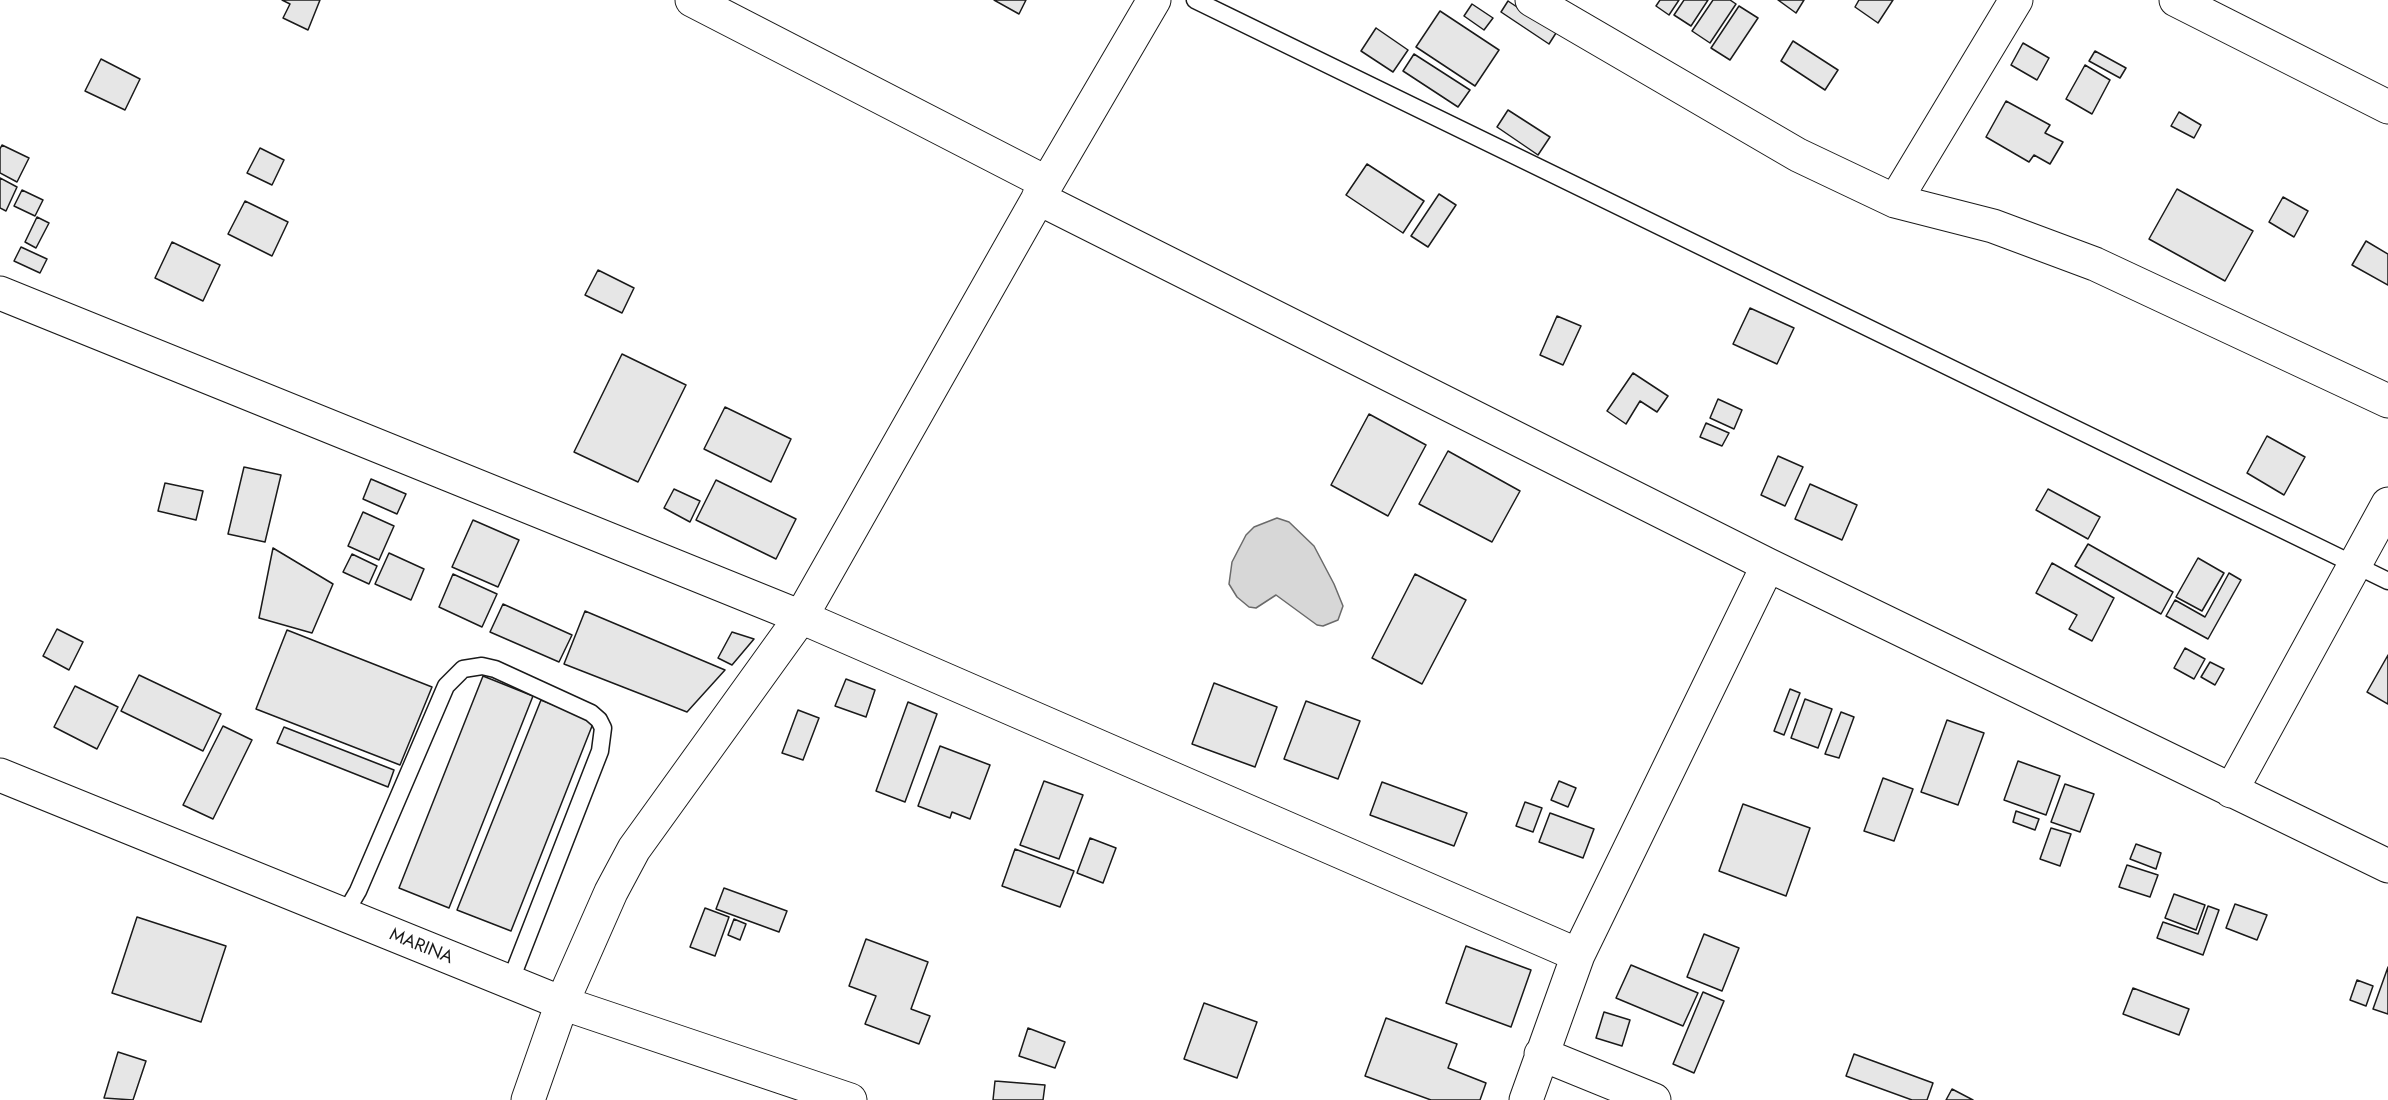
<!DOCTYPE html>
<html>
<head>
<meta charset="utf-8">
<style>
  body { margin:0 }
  canvas { display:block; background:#fff }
</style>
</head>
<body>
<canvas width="2388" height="1100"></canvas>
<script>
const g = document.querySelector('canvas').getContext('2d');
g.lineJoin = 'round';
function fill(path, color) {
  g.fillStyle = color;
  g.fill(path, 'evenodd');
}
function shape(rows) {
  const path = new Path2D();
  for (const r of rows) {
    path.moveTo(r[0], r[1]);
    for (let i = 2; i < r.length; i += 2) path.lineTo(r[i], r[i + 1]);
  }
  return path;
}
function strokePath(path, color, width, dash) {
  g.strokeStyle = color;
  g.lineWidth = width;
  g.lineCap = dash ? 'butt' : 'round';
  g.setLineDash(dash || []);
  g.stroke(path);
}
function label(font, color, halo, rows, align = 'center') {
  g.font = font + ' Jost,sans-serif';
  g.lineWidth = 4.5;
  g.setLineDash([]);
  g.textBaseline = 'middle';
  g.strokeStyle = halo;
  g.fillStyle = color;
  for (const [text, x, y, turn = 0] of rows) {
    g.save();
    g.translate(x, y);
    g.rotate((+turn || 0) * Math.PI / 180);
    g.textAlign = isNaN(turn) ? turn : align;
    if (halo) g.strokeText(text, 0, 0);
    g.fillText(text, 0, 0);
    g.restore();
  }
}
const water = shape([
  [1277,518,1289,522,1314,546,1334,584,1343,606,1338,620,1323,626,1317,625,1276,595,1256,608,1249,607,1237,597,1229,584,1232,562,1246,535,1254,527,1277,518]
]);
fill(water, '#d7d7d7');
strokePath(water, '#6a6a6a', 1.5);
const building = shape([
  [282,0,320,0,308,30,283,18,290,4,282,0],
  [994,0,1026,0,1019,14,994,0],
  [1660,0,1679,0,1669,15,1656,6,1660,0],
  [1684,0,1708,0,1691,26,1674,15,1684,0],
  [1713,0,1730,0,1736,4,1710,43,1692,31,1713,0],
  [1778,0,1804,0,1796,13,1778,0],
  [1859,0,1893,0,1878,23,1855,7,1859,0],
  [1508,1,1556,33,1549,44,1501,12,1508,1],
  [1472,4,1493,18,1484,30,1464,16,1472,4],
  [1739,6,1758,18,1730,60,1711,48,1739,6],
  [1440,11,1499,50,1475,86,1416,47,1440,11],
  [1376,28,1408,50,1393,72,1361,51,1376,28],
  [1793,41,1838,70,1825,90,1781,61,1793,41],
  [2023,43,2049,58,2037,80,2011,65,2023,43],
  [2095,51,2126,68,2120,78,2089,61,2095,51],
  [1414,54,1470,90,1458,107,1403,71,1414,54],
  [101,59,140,79,125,110,85,91,101,59],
  [2085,65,2110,80,2092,114,2066,99,2085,65],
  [2006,101,2050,125,2045,133,2063,142,2050,164,2034,155,2029,162,1986,137,2006,101],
  [1508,110,1550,137,1538,155,1497,127,1508,110],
  [2179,112,2201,125,2194,138,2171,126,2179,112],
  [2,145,29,158,17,182,0,173,0,149,2,145],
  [260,148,284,160,272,185,247,173,260,148],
  [1367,164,1424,201,1403,233,1346,195,1367,164],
  [0,178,17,187,6,211,0,208,0,178],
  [2177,189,2253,231,2225,281,2149,239,2177,189],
  [22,190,43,200,35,216,14,206,22,190],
  [1439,194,1456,205,1428,247,1411,236,1439,194],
  [2283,197,2308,211,2294,237,2269,222,2283,197],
  [245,201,288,222,272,256,228,234,245,201],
  [37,217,49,223,36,248,25,242,37,217],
  [2366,241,2388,254,2388,285,2352,265,2366,241],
  [172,242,220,265,203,301,155,278,172,242],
  [21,247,47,259,40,273,14,261,21,247],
  [598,270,634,288,622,313,585,295,598,270],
  [1750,308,1794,328,1777,364,1733,344,1750,308],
  [1557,316,1581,326,1563,365,1540,355,1557,316],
  [622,354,686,385,638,482,574,452,622,354],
  [1633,373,1668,396,1657,412,1640,401,1626,424,1607,411,1633,373],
  [1718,399,1742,410,1734,429,1710,418,1718,399],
  [725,407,791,439,771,482,704,449,725,407],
  [1369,414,1426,445,1388,516,1331,485,1369,414],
  [1706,423,1729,433,1722,446,1700,437,1706,423],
  [2267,436,2305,457,2284,495,2247,473,2267,436],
  [1448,451,1520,491,1492,542,1419,504,1448,451],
  [1778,456,1803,467,1785,506,1761,495,1778,456],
  [244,467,281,475,265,542,228,534,244,467],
  [371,479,406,494,397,514,363,499,371,479],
  [716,480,796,519,776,559,696,520,716,480],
  [165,483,203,491,196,520,158,511,165,483],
  [1810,484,1857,505,1842,540,1795,519,1810,484],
  [674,489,700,501,690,522,664,508,674,489],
  [2048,489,2100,517,2088,539,2036,510,2048,489],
  [363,512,394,526,379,560,348,546,363,512],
  [473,520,519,540,498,587,452,567,473,520],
  [2088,544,2173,592,2161,614,2075,566,2088,544],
  [273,548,333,584,312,633,259,618,273,548],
  [389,553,424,569,411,600,375,584,389,553],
  [352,554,377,566,369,584,343,572,352,554],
  [2198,558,2224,573,2202,611,2176,597,2198,558],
  [2052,563,2114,598,2092,641,2069,629,2077,615,2036,593,2052,563],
  [2229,573,2241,580,2208,639,2166,616,2175,600,2205,617,2229,573],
  [453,574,497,594,482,627,439,607,453,574],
  [1415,574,1466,600,1422,684,1372,658,1415,574],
  [503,604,572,635,559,662,490,632,503,604],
  [585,611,725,670,687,712,564,664,585,611],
  [57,629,83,642,69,670,43,656,57,629],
  [287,630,432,687,400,765,256,709,287,630],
  [732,632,754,639,732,665,718,658,732,632],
  [2185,648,2205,659,2194,679,2174,668,2185,648],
  [2388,655,2388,704,2367,692,2388,655],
  [2210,662,2224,669,2215,685,2201,677,2210,662],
  [139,675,221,714,203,751,121,711,139,675],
  [483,676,533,696,449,908,399,888,483,676],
  [846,679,875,690,866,717,835,706,846,679],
  [1214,683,1277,707,1255,767,1192,744,1214,683],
  [75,686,118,707,97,749,54,727,75,686],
  [1790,689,1800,693,1784,735,1774,731,1790,689],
  [1805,699,1832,709,1818,748,1791,738,1805,699],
  [541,700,594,721,511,931,457,910,541,700],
  [1306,701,1360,721,1338,779,1284,759,1306,701],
  [908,702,937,714,905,802,876,791,908,702],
  [798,710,819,718,803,760,782,753,798,710],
  [1841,712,1854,717,1839,758,1825,754,1841,712],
  [1947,720,1984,733,1958,805,1921,792,1947,720],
  [223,726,252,740,213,819,183,805,223,726],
  [284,727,394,770,388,787,277,743,284,727],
  [940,746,990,765,970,819,952,812,950,818,918,806,940,746],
  [2018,761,2060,776,2046,815,2004,800,2018,761],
  [1883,778,1913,789,1894,841,1864,831,1883,778],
  [1044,781,1083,795,1059,859,1020,845,1044,781],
  [1559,781,1576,788,1568,807,1551,800,1559,781],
  [1382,782,1467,813,1454,846,1370,815,1382,782],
  [2065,784,2094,794,2080,832,2051,822,2065,784],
  [1525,802,1542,808,1533,832,1516,826,1525,802],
  [1743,804,1810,828,1786,896,1719,871,1743,804],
  [2016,811,2039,819,2035,830,2013,822,2016,811],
  [1550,813,1594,829,1583,858,1539,842,1550,813],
  [2051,828,2071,834,2060,866,2040,859,2051,828],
  [1090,838,1116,848,1103,883,1077,873,1090,838],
  [2136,844,2161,853,2156,869,2130,859,2136,844],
  [1015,849,1074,871,1060,907,1002,886,1015,849],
  [2127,865,2158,875,2150,897,2119,887,2127,865],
  [724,888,787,911,779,932,716,909,724,888],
  [2174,894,2205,905,2196,930,2165,918,2174,894],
  [2235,904,2267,915,2257,940,2226,928,2235,904],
  [2208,906,2219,910,2203,955,2157,938,2163,922,2198,934,2208,906],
  [705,908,729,917,715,956,690,947,705,908],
  [137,917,226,946,201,1022,112,993,137,917],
  [734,919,746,924,740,940,728,935,734,919],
  [1704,934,1739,948,1722,991,1687,977,1704,934],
  [866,939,928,962,911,1009,930,1016,919,1044,865,1024,876,996,849,986,866,939],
  [1466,946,1531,970,1511,1027,1446,1003,1466,946],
  [1631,965,1698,993,1683,1026,1616,998,1631,965],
  [2388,967,2388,1014,2373,1009,2388,967],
  [2357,980,2373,986,2366,1006,2350,1000,2357,980],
  [2133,988,2189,1009,2179,1035,2123,1014,2133,988],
  [1703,992,1724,1001,1694,1073,1673,1064,1703,992],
  [1204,1003,1257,1022,1237,1078,1184,1059,1204,1003],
  [1604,1012,1630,1020,1622,1046,1596,1038,1604,1012],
  [1386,1018,1457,1044,1448,1068,1486,1083,1480,1100,1431,1100,1365,1076,1386,1018],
  [1028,1028,1065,1042,1055,1068,1019,1056,1028,1028],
  [118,1052,146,1061,133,1100,104,1098,118,1052],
  [1854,1054,1933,1083,1927,1100,1912,1100,1846,1076,1854,1054],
  [995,1081,1045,1085,1043,1100,993,1100,995,1081],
  [1952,1089,1973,1100,1946,1100,1952,1089]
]);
fill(building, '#e6e6e6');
strokePath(building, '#1a1a1a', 1.5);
const service = shape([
  [1195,0,2388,581],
  [344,915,358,891,446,686,463,669,482,666,495,669,591,713,599,720,603,728,600,751,510,982]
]);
const minor = shape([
  [692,0,1047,183],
  [1532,0,1798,155,1895,201,1993,226,2095,264,2388,401],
  [2176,0,2388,107],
  [1038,198,1768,565,2388,866],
  [1895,201,2016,0],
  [0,293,801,617,1578,955],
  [0,775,562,1003,850,1100],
  [2231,791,2388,504],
  [1541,1054,1654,1100],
  [528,1100,562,1003,611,892,634,849,801,617,1047,183,1154,0],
  [1526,1100,1578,955,1768,565]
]);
strokePath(service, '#1a1a1a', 19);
strokePath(minor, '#1a1a1a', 35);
strokePath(service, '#fff', 16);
strokePath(minor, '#fff', 33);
label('18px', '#1a1a1a', '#fff', [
  ["MARINA",421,947,22]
]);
</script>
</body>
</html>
